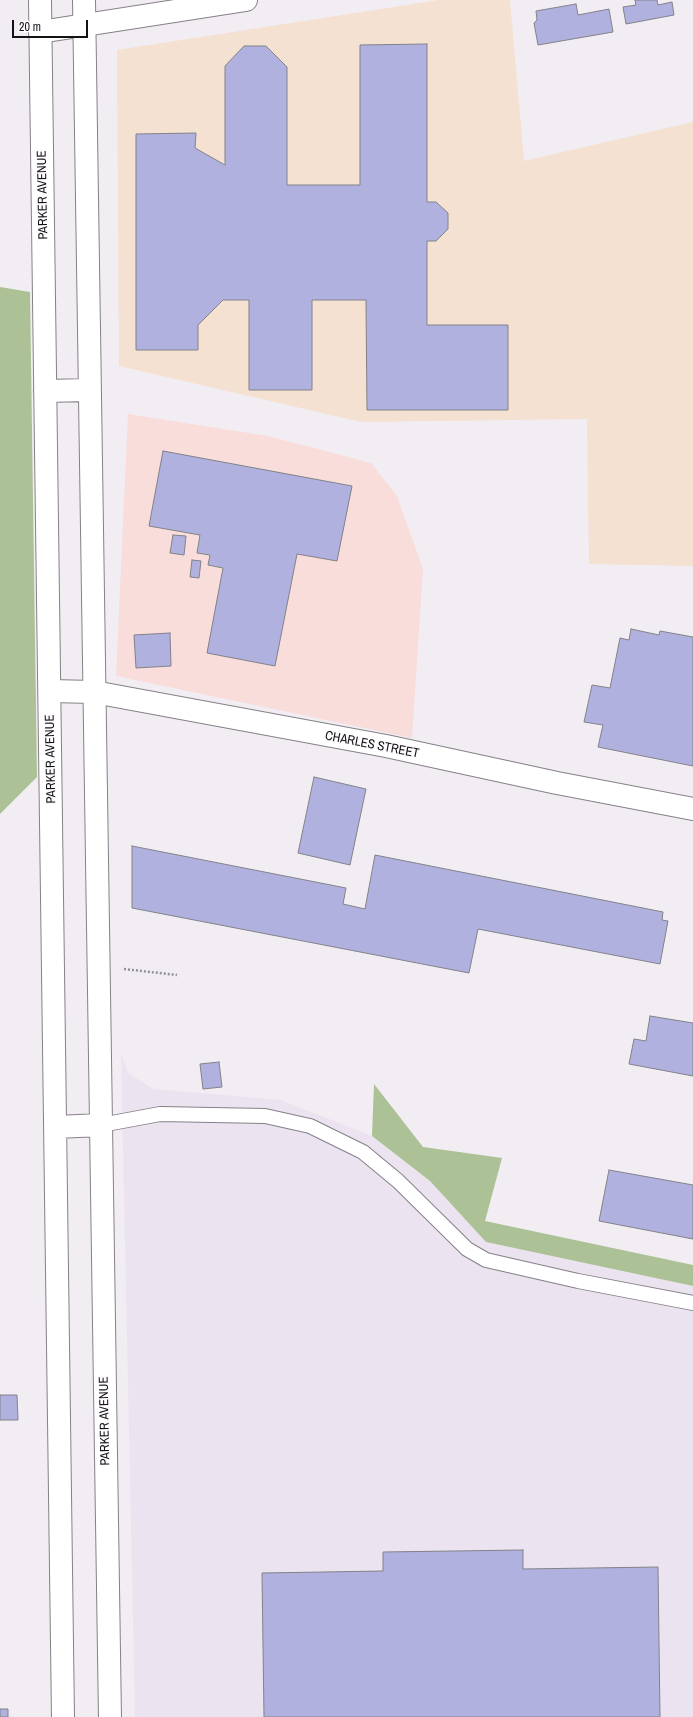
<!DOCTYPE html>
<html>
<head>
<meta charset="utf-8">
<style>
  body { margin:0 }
  #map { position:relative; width:693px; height:1717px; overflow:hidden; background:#f1edf3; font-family:"Archivo Narrow",sans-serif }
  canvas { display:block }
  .scale { position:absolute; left:12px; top:20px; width:76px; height:18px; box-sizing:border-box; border:2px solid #131214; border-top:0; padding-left:5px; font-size:12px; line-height:14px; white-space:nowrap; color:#131214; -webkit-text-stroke:3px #fefbff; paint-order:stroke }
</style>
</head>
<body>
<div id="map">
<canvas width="693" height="1717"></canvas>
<div class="scale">20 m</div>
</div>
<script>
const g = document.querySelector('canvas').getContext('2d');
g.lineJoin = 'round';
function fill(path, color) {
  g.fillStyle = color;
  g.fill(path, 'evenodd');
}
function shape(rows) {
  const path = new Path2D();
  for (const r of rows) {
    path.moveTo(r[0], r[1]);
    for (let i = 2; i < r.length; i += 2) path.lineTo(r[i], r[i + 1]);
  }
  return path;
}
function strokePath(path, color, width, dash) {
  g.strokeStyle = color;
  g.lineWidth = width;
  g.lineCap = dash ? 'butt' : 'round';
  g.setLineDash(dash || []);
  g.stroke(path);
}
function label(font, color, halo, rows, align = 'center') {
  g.font = font + ' "Archivo Narrow",sans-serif';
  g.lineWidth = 3;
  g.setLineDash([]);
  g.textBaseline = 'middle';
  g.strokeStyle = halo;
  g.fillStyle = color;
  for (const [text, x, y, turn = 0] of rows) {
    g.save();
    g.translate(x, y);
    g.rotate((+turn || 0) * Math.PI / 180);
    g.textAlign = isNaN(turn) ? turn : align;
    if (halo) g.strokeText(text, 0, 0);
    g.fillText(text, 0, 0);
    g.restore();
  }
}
fill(shape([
  [121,1052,128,1073,153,1089,281,1100,372,1136,430,1181,486,1242,693,1286,693,1717,135,1717]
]), '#ece3f0');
fill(shape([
  [128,414,268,436,371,463,397,496,423,569,412,738,116,676]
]), '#f8dddb');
fill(shape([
  [439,0,510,0,524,161,693,122,693,566,589,564,587,419,361,422,119,366,117,50]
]), '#f4e1d1');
fill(shape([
  [0,287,30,292,37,777,0,814],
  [374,1084,423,1147,502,1158,485,1221,693,1265,693,1286,486,1242,430,1181,372,1136]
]), '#acc195');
const building = shape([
  [635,0,657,0,658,5,672,2,674,15,626,24,623,7,636,5,635,0],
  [576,4,578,15,609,9,613,32,538,45,534,23,537,20,536,11,576,4],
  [427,44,427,202,436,202,448,213,448,229,436,241,427,241,427,325,508,325,508,410,367,410,366,300,312,300,312,390,249,390,249,300,223,300,198,325,198,350,136,350,136,134,196,133,195,148,225,165,225,66,244,46,266,46,287,67,287,185,360,185,360,45,427,44],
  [163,451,352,486,337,561,297,554,275,666,207,653,223,568,208,565,210,555,197,553,200,535,149,526,163,451],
  [173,535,186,536,184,555,170,553,173,535],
  [192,560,201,561,199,578,190,577,192,560],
  [631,629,659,635,660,631,693,637,693,766,598,747,603,725,584,722,592,685,610,688,620,638,629,640,631,629],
  [170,633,171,666,136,668,134,635,170,633],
  [314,777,366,789,350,865,298,853,314,777],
  [132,846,346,888,343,904,365,909,375,855,663,912,662,920,668,921,660,964,478,929,469,973,132,908,132,846],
  [650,1016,693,1023,693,1076,629,1064,634,1039,646,1041,650,1016],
  [219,1062,222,1087,203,1089,200,1064,219,1062],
  [609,1170,693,1185,693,1239,599,1221,609,1170],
  [0,1395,17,1395,18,1420,0,1420,0,1395],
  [523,1550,523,1569,658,1567,660,1717,264,1717,262,1573,383,1571,383,1552,523,1550],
  [0,1709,8,1709,8,1717,0,1717,0,1709]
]);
fill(building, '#b1b1df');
strokePath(building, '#828289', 1);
const service = shape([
  [101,1125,160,1114,265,1116,310,1126,363,1152,398,1181,467,1249,486,1260,578,1281,693,1303]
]);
const minor = shape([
  [40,32,246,0],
  [50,691,94,692,386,746,557,783,693,809]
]);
const tertiary = shape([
  [40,0,63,1717],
  [84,0,110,1717],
  [45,391,89,390],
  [56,1127,101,1125]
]);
strokePath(service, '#858187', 16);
strokePath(minor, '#858187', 24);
strokePath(tertiary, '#858187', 24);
strokePath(shape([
  [124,969,177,975]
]), '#939195', 2.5, [2, 2]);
strokePath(service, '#fff', 14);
strokePath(minor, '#fff', 22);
strokePath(tertiary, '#fff', 22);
label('13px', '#131214', '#fefbff', [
  ["PARKER AVENUE",43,195,-91],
  ["CHARLES STREET",372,745,11],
  ["PARKER AVENUE",51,759,-91],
  ["PARKER AVENUE",105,1421,-91]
]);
</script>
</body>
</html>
